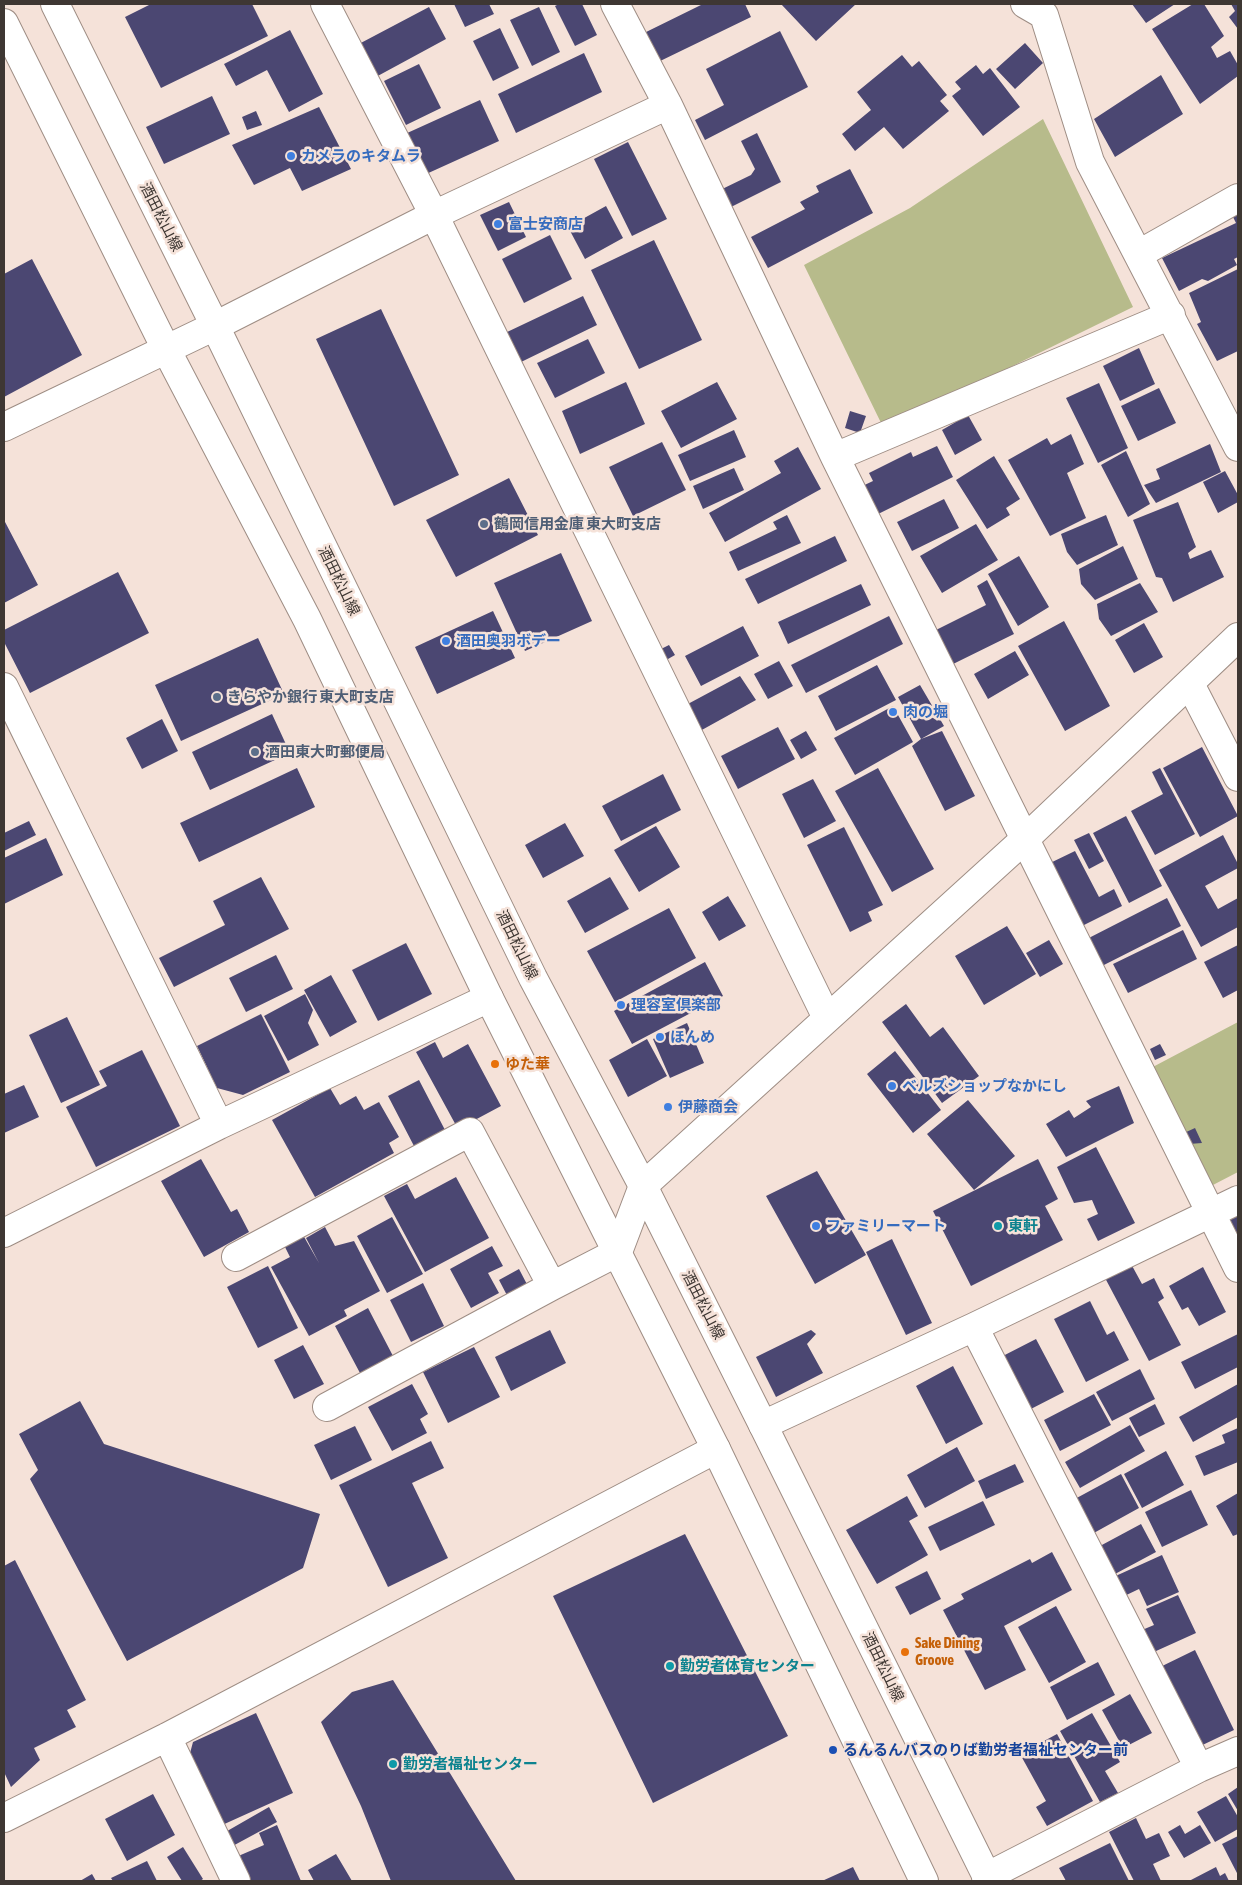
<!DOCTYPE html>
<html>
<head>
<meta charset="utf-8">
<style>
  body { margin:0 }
  #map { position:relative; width:1242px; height:1885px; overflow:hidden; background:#f5e2d9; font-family:"Asap Condensed",sans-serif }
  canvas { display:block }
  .frame { position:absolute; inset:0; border:5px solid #3e3733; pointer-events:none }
</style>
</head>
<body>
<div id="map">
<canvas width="1242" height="1885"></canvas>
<div class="frame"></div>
</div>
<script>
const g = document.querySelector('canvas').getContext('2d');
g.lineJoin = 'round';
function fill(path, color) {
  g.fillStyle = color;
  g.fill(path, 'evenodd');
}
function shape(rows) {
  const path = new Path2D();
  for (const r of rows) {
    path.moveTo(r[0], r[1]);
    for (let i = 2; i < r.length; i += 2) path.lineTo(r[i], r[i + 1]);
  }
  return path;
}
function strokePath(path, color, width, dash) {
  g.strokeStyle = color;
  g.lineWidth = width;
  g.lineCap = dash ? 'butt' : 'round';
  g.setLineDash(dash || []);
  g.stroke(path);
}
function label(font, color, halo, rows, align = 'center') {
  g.font = font + ' "Asap Condensed","Noto Sans JP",sans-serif';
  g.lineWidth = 5;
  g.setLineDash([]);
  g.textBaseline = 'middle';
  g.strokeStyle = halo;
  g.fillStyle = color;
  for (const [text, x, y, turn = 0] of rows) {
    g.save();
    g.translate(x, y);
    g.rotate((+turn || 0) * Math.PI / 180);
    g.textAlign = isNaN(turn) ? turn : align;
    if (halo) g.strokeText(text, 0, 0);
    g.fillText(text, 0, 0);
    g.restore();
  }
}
fill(shape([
  [1043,119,1133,307,884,429,804,265,910,208],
  [1238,1022,1238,1172,1211,1186,1149,1069]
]), '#b7bb8b');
fill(shape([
  [151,4,252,4,268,36,161,88,125,17],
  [454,4,489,4,494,14,465,27],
  [559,4,582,4,597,35,575,46,555,6],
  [703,4,745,4,751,17,654,64,640,35],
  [781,4,856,4,816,41],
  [1132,4,1175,4,1146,23],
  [1193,4,1204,4,1224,36,1211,47,1217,58,1230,51,1238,65,1238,76,1200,104,1152,29],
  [1231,4,1238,4,1238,29,1229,17,1235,11],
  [429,7,446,39,374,78,357,45],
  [539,7,560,52,532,66,510,20],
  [500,28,519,68,493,81,473,41],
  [290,30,323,94,289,112,267,70,236,86,224,64],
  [780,31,808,87,705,140,695,120,724,105,706,69],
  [1025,43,1043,63,1015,89,996,69],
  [584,53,602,92,516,133,498,94],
  [902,55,912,67,919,61,947,95,940,101,949,111,903,149,884,127,855,151,842,134,871,110,857,92],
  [419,64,441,108,406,125,384,81],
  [976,65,983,74,990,68,1020,107,983,136,952,96,961,89,955,82],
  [1161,75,1183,114,1115,157,1094,119],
  [212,96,230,134,164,164,146,127],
  [480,100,499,141,424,175,405,134],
  [319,107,351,169,302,191,290,168,254,185,232,145],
  [256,111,262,125,247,130,242,117],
  [757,133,781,182,723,211,714,193,751,175,755,169,741,141],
  [628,142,667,219,632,236,594,159],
  [850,169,873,213,768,268,751,237,805,209,800,202,819,192,816,186],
  [509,202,526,237,498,251,480,215],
  [606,206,623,238,585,259,568,227],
  [1238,212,1238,257,1234,259,1237,265,1208,281,1202,279,1179,291,1162,258,1236,223,1232,215],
  [550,235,572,279,524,303,502,259],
  [654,240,702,340,639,369,591,270],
  [32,259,82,355,4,397,4,274],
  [1238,269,1238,351,1217,361,1197,324,1201,322,1189,293],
  [583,296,597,325,519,363,505,333],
  [381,309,459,475,394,506,316,339],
  [588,339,605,373,555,398,537,363],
  [1139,348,1155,384,1120,401,1103,366],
  [626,382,645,424,580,454,562,411],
  [717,382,737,419,681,448,661,411],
  [1099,383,1128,448,1098,463,1066,398],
  [1159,388,1176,423,1138,441,1121,406],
  [850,411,866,416,860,433,845,428],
  [968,415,982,440,955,455,942,430],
  [734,430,746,457,690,481,678,455],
  [1071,434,1084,464,1067,473,1086,518,1050,536,1008,460,1047,438,1051,445],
  [662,442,686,490,633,516,609,467],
  [1210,444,1221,472,1156,503,1144,485,1160,479,1156,469],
  [937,446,953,477,868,519,854,490,873,481,869,473,911,452,913,457],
  [798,447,821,489,725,542,709,513,781,473,774,461],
  [1126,451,1150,504,1128,517,1101,465],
  [994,456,1020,499,1006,508,1010,515,987,529,956,480],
  [734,468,744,490,703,509,693,486],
  [1225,471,1238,495,1238,502,1218,513,1203,482],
  [509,478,538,535,456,577,426,520],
  [944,499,959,528,912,551,897,522],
  [1178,502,1196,547,1188,553,1190,559,1211,550,1224,577,1173,602,1162,578,1156,577,1133,520],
  [787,515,801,543,738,571,729,552,777,529,773,522],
  [1106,515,1118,545,1077,565,1067,552,1061,534],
  [4,520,38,585,4,603],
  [976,524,998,560,942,593,920,556],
  [835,536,847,561,758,604,745,579],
  [1123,546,1138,579,1095,600,1081,584,1079,569],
  [561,553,592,621,525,651,494,583],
  [1019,556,1049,607,1018,626,988,574],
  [118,572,149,633,30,693,4,642,4,630],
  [987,580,1014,634,947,667,930,633,986,605,977,586],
  [1140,583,1158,612,1111,636,1099,619,1097,604],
  [861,584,871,605,788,644,778,622],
  [493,611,515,658,437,694,415,647],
  [889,616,903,644,806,693,791,665],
  [1064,621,1110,706,1065,731,1018,646],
  [1144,623,1163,657,1134,673,1115,640],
  [743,626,759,656,701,686,685,656],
  [258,638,284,694,181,741,155,685],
  [669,645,675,655,661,663,655,652],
  [1015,651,1029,675,988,699,974,674],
  [779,661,793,686,768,699,754,674],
  [877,665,896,700,836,731,818,696],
  [740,676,756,700,700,731,686,705],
  [920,685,944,726,921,739,942,731,975,796,945,811,912,746,921,739,898,697],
  [893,706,913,742,855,775,834,738],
  [272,714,290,753,210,790,192,752],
  [162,719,178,751,142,769,126,738],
  [778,727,795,759,738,789,721,756],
  [806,731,817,750,801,759,790,740],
  [1202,747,1238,816,1200,837,1163,768],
  [297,768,315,807,199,862,180,823],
  [878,768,934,869,892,892,835,791],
  [1160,768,1195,834,1155,855,1131,811,1163,794,1152,772],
  [663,774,681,810,621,841,602,806],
  [813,779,836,821,804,838,782,794],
  [1126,816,1162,886,1129,903,1093,833],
  [29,821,36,835,4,851,4,833],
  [565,823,584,856,543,878,525,845],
  [656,826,680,867,639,892,614,850],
  [844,827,883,905,868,912,872,921,850,932,807,845],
  [1089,833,1104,861,1089,869,1074,840],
  [1223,835,1238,864,1238,868,1205,886,1218,909,1238,898,1238,927,1201,947,1159,870],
  [46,838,63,875,4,904,4,858],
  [1075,851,1099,897,1114,889,1122,906,1078,928,1046,865],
  [261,877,289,929,174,987,159,958,225,925,213,901],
  [610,877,629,909,585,933,567,901],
  [728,896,746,926,719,941,702,912],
  [1167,898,1181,926,1096,969,1081,942],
  [669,908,696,958,615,1002,587,951],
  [1007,926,1036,974,984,1005,955,956],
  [1183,930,1197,959,1128,993,1113,964],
  [1049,940,1063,964,1040,977,1026,953],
  [406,943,432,994,378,1021,352,970],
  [1238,945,1238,990,1223,998,1204,962],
  [276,955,293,989,246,1012,229,978],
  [705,962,723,996,632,1044,614,1011],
  [331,975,357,1022,330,1037,304,990],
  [305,994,313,1010,308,1023,319,1045,288,1061,264,1016],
  [906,1004,930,1037,943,1027,979,1076,942,1103,882,1022],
  [261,1014,290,1072,243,1095,217,1088,197,1046],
  [67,1017,100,1085,61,1103,29,1035],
  [687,1023,704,1063,670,1078,653,1039],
  [647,1039,667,1076,628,1097,609,1060],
  [435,1042,443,1058,468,1044,501,1106,458,1129,416,1052],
  [1160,1044,1166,1055,1155,1060,1150,1049],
  [142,1050,180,1126,96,1167,66,1107,107,1086,99,1071],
  [895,1051,941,1110,913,1133,867,1074],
  [419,1080,445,1130,414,1146,388,1096],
  [24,1085,39,1117,4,1133,4,1094],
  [1119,1086,1134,1123,1066,1157,1046,1124,1069,1110,1074,1118,1091,1107,1086,1101],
  [330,1088,340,1105,356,1096,364,1110,379,1102,399,1137,389,1143,394,1153,315,1197,272,1120],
  [968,1100,1015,1156,974,1190,927,1134],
  [1195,1128,1202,1143,1189,1144,1184,1133],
  [1096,1147,1135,1223,1098,1241,1087,1219,1098,1214,1092,1200,1074,1203,1057,1167],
  [201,1159,231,1212,237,1209,249,1232,204,1257,161,1181],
  [1038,1159,1058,1199,1045,1206,1063,1240,971,1286,933,1211],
  [817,1171,866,1255,815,1284,766,1196],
  [456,1177,489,1238,425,1272,384,1196,407,1184,415,1199],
  [1238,1209,1238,1253,1221,1218],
  [392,1217,423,1274,387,1293,357,1236],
  [325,1227,335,1246,354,1241,380,1291,344,1310,347,1316,309,1336,271,1267,290,1257,284,1245,303,1235,319,1263,306,1238],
  [892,1239,932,1323,906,1335,866,1252],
  [492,1246,503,1266,488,1273,499,1293,471,1308,450,1269],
  [1130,1262,1142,1284,1154,1278,1164,1298,1158,1302,1181,1345,1149,1361,1104,1276],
  [268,1266,298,1328,258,1348,227,1287],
  [1203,1267,1226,1312,1199,1326,1188,1307,1182,1310,1169,1286],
  [519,1269,531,1292,511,1303,499,1280],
  [423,1283,444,1326,411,1342,390,1300],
  [1090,1301,1107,1335,1114,1331,1129,1360,1086,1382,1054,1319],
  [368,1308,393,1356,360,1373,335,1326],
  [550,1330,566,1363,511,1391,495,1357],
  [811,1330,816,1334,807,1344,823,1373,776,1397,756,1357],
  [1238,1334,1238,1367,1195,1389,1181,1362],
  [1036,1339,1064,1392,1025,1412,997,1359],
  [303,1345,324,1384,294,1399,274,1360],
  [474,1347,500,1397,448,1423,423,1372],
  [953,1366,983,1424,946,1444,916,1386],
  [1140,1369,1155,1399,1112,1421,1096,1392],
  [412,1384,428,1414,420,1419,427,1433,392,1451,368,1407],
  [1238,1384,1238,1417,1193,1442,1179,1417],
  [1094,1394,1111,1425,1060,1451,1044,1420],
  [80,1401,104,1444,320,1514,303,1568,127,1661,30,1479,38,1470,19,1434],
  [1155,1404,1165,1424,1139,1437,1129,1418],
  [1130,1425,1145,1451,1080,1488,1065,1462],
  [355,1426,372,1460,331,1480,314,1445],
  [1238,1428,1238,1462,1204,1476,1195,1456,1225,1443,1222,1435],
  [431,1441,444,1468,412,1483,448,1558,388,1587,339,1485],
  [957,1447,975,1481,925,1508,907,1475],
  [1166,1451,1184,1485,1142,1508,1124,1474],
  [1015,1464,1024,1482,986,1499,978,1481],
  [1121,1474,1139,1508,1092,1534,1073,1500],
  [1191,1490,1208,1525,1162,1547,1145,1512],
  [1238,1493,1238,1534,1233,1536,1216,1506],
  [907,1496,918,1516,909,1521,928,1555,877,1584,846,1530],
  [983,1501,995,1525,940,1551,928,1527],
  [1141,1524,1156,1552,1115,1574,1100,1546],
  [685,1534,788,1736,653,1803,553,1596],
  [1052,1552,1072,1590,1004,1626,1026,1670,985,1690,943,1610,964,1599,961,1594,1030,1559,1032,1563],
  [1162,1555,1179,1592,1147,1606,1139,1589,1118,1599,1109,1579],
  [15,1560,86,1700,67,1710,76,1727,34,1748,40,1760,11,1787,4,1772,4,1566],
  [927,1571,941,1599,910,1615,895,1587],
  [1178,1595,1196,1633,1145,1656,1135,1633,1154,1625,1146,1609],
  [1056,1606,1086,1662,1049,1683,1018,1627],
  [1195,1650,1234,1730,1192,1750,1154,1670],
  [1098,1662,1115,1695,1067,1720,1050,1687],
  [393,1680,516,1881,391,1881,361,1806,321,1722,352,1692],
  [1130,1694,1152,1733,1123,1748,1102,1710],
  [256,1713,293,1793,220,1826,189,1757,193,1742],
  [1092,1713,1120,1762,1105,1771,1118,1793,1100,1802,1060,1731],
  [1057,1734,1093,1801,1047,1826,1036,1807,1046,1801,1020,1754],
  [1238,1787,1238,1811,1228,1794],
  [153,1794,175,1835,127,1861,105,1819],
  [1226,1796,1238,1817,1238,1829,1215,1842,1197,1812],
  [269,1807,277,1822,229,1848,222,1834],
  [1136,1818,1146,1839,1159,1833,1170,1856,1153,1864,1161,1881,1134,1881,1109,1832],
  [277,1825,301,1881,247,1881,236,1857,264,1845,259,1833],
  [1180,1825,1185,1834,1200,1825,1211,1843,1184,1858,1168,1832],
  [1238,1836,1238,1875,1222,1844],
  [1110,1843,1129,1881,1066,1881,1059,1868],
  [183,1847,203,1879,200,1881,182,1881,167,1857],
  [336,1854,352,1881,314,1881,308,1870],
  [147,1861,157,1881,113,1881,111,1878],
  [853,1867,860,1881,822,1881],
  [1216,1867,1220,1876,1225,1873,1229,1881,1189,1881],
  [92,1874,96,1881,80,1881]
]), '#4b4772');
const street = shape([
  [325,4,434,215,827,1018],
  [615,4,668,105,835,457,1238,1268],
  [1025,4,1044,15,1090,162,1238,447],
  [1139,254,1238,198],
  [4,427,215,326,434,215,668,105],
  [835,457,1171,315],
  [1190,684,1238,777],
  [4,687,219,1125],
  [4,1233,219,1125,489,998],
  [236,1257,470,1132,552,1286],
  [974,1327,1199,1768],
  [327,1407,552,1286,618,1252],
  [763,1425,974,1327,1238,1200],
  [167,1737,236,1881],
  [4,1818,167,1737,716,1449],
  [986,1877,1199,1768,1238,1751]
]);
const secondary = shape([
  [618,1252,643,1186,1026,838,1238,637]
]);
const primary = shape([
  [55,4,215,326,533,978,643,1186,763,1425,989,1881],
  [4,23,166,349,307,619,489,998,716,1449,924,1881]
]);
strokePath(street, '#9e8d84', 30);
strokePath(secondary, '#9e8d84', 30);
strokePath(primary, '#9e8d84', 30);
strokePath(street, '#fff', 28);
strokePath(secondary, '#fff', 28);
strokePath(primary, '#fff', 28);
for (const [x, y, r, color] of [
  [291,156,5,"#3f7fe0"],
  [498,224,5,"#3f7fe0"],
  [484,524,5,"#5c6f8a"],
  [446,641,5,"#3f7fe0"],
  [217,697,5,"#5c6f8a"],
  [893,712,5,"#3f7fe0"],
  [255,752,5,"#5c6f8a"],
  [621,1005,5,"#3f7fe0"],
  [660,1037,5,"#3f7fe0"],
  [495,1064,5,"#e8710a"],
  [892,1086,5,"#3f7fe0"],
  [668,1107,5,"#3f7fe0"],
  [816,1226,5,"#3f7fe0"],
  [998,1226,5,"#0f9aa8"],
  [905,1652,5,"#e8710a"],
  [670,1666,5,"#0f9aa8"],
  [833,1750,5,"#1a4fb4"],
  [393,1764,5,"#0f9aa8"]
]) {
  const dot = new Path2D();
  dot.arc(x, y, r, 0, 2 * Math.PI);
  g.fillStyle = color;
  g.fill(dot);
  strokePath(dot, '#f5e2d9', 2);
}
label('bold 15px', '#366cbe', '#f5e2d9', [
  ["カメラのキタムラ",301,156],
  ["富士安商店",508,224],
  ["酒田奥羽ボデー",456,641],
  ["肉の堀",903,712],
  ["理容室倶楽部",631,1005],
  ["ほんめ",670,1037],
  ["ベルズショップなかにし",902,1086],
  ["伊藤商会",678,1107],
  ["ファミリーマート",826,1226]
], 'left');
label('15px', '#3e3733', '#f5e2d9', [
  ["酒田松山線",161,217,63],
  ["酒田松山線",339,581,64],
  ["酒田松山線",517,945,64],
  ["酒田松山線",703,1305,63],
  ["酒田松山線",883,1667,64]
]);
label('bold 15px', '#4e5e75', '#f5e2d9', [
  ["鶴岡信用金庫 東大町支店",494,524],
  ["きらやか銀行 東大町支店",227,697],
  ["酒田東大町郵便局",265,752]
], 'left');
label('bold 15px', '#c56008', '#f5e2d9', [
  ["ゆた華",505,1064],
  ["Sake Dining",915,1643],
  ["Groove",915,1660]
], 'left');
label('bold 15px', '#0d838f', '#f5e2d9', [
  ["東軒",1008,1226],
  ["勤労者体育センター",680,1666],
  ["勤労者福祉センター",403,1764]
], 'left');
label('bold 15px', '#164399', '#f5e2d9', [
  ["るんるんバスのりば勤労者福祉センター前",843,1750]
], 'left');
</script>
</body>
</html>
